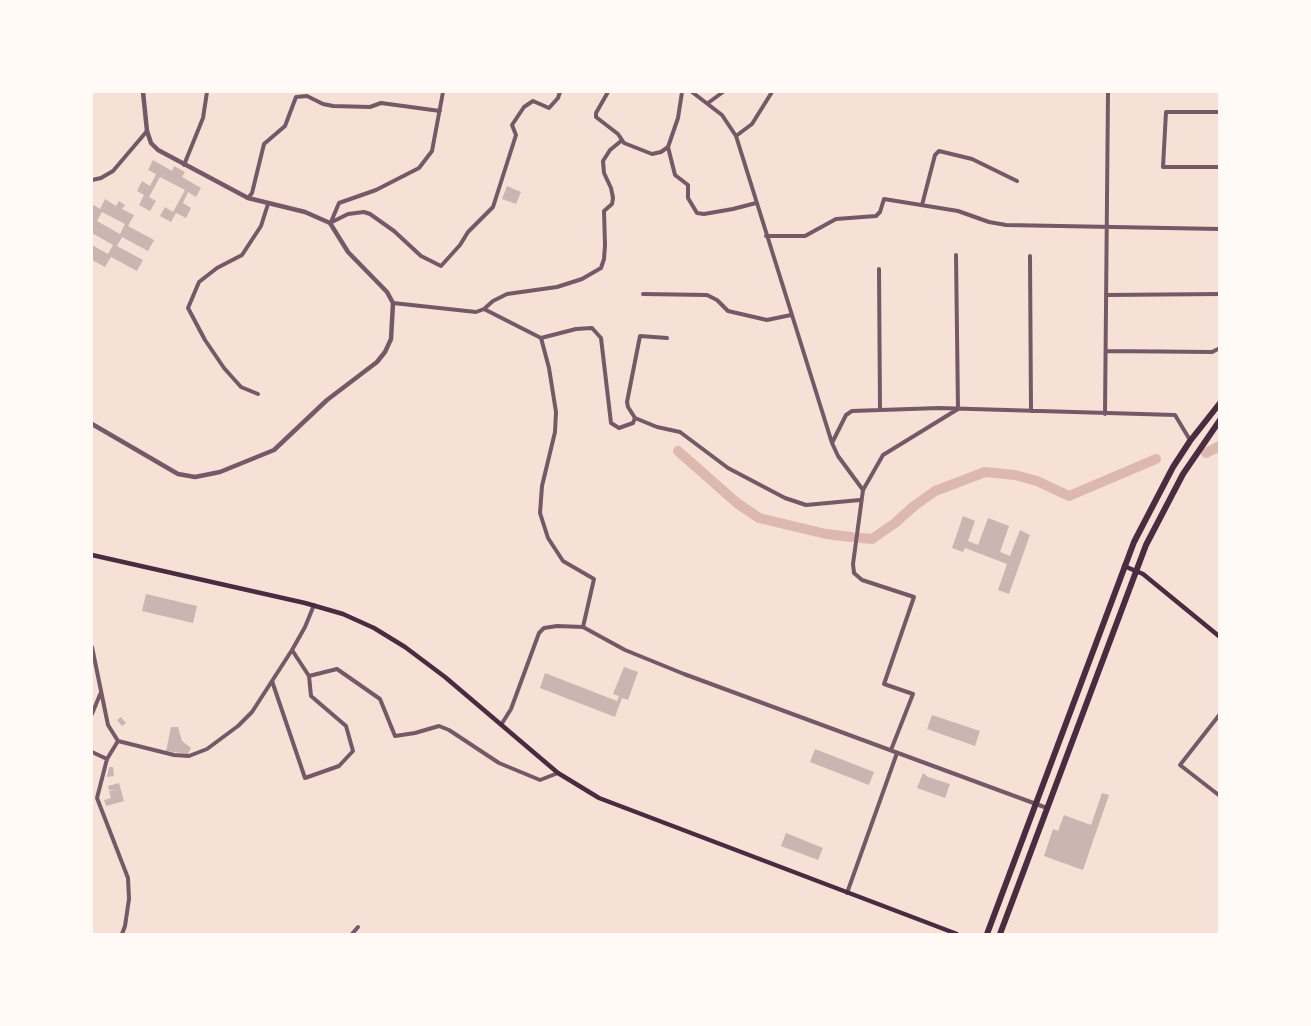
<!DOCTYPE html>
<html>
<head>
<meta charset="utf-8">
<style>
  body { margin:0 }
  #map { position:relative; width:1311px; height:1026px; overflow:hidden; background:#f7e1d7; font-family:Manrope,sans-serif }
  canvas { display:block }
  .frame { position:absolute; inset:0; border:93px solid #fffaf5; pointer-events:none }
</style>
</head>
<body>
<div id="map">
<canvas width="1311" height="1026"></canvas>
<div class="frame"></div>
</div>
<script>
const g = document.querySelector('canvas').getContext('2d');
g.lineJoin = 'round';
function shape(rows) {
  const path = new Path2D();
  for (const r of rows) {
    path.moveTo(r[0], r[1]);
    for (let i = 2; i < r.length; i += 2) path.lineTo(r[i], r[i + 1]);
  }
  return path;
}
function strokePath(path, color, width, dash) {
  g.strokeStyle = color;
  g.lineWidth = width;
  g.lineCap = dash ? 'butt' : 'round';
  g.setLineDash(dash || []);
  g.stroke(path);
}
function fill(path, color) {
  g.fillStyle = color;
  g.fill(path, 'evenodd');
}
strokePath(shape([
  [678,451,737,503,759,518,826,534,851,537],
  [1206,453,1220,446],
  [861,538,872,539,895,523,914,506,935,491,985,472,1015,475,1037,481,1069,496,1156,459]
]), '#dcb8b0', 10);
fill(shape([
  [153,160,172,171,174,166,185,172,182,177,201,188,196,197,188,192,183,203,191,208,186,218,176,213,171,222,160,216,165,207,173,212,185,190,160,177,149,197,156,201,150,211,139,205,144,195,137,191,142,181,150,186,156,174,148,170],
  [507,186,521,192,516,204,502,199],
  [105,199,116,206,119,201,125,205,122,209,134,215,128,226,154,240,148,251,122,237,117,246,143,260,137,271,111,257,105,267,92,260,92,245,108,254,113,245,92,233,92,204,100,209],
  [102,212,125,224,120,234,97,221],
  [963,516,975,521,968,541,978,545,988,518,1009,526,1000,552,1010,556,1020,530,1030,535,1009,594,998,590,1007,564,965,548,963,552,952,548],
  [146,594,197,606,193,623,142,611],
  [624,667,638,672,628,700,622,698,615,717,540,688,545,673,617,701,619,696,613,694],
  [932,715,980,731,975,746,927,729],
  [121,717,126,723,122,726,117,720],
  [171,727,178,727,182,741,191,748,188,754,166,751],
  [815,749,874,772,869,785,810,762],
  [109,767,113,767,114,776,107,777],
  [923,773,928,777,950,784,945,798,917,788],
  [119,783,124,801,106,806,104,800,111,798,109,791,115,790,109,790,108,786],
  [1102,793,1109,795,1083,870,1044,856,1053,829,1058,831,1064,815,1091,825],
  [786,833,823,848,818,860,781,846]
]), '#ccb4b1');
strokePath(shape([
  [608,92,596,113,596,117,618,134,624,143,652,154,661,152,668,147,678,118,682,92],
  [692,92,722,115,736,136,832,443,838,456,863,490,853,564,854,573,862,580,914,597,884,684,913,694,891,750],
  [708,103,723,92],
  [1220,112,1166,112,1163,167,1220,167],
  [736,136,752,124,772,92],
  [668,147,675,175,688,185,688,198,697,213,704,214,733,209,756,203],
  [184,165,203,118,207,92],
  [92,180,101,178,113,171,147,131],
  [248,198,252,193,264,144,285,126,296,97,307,96,323,104,333,106,370,107,381,103,440,111],
  [922,205,935,155,939,151,972,159,1017,181],
  [331,222,339,203,376,190,419,168,432,151,443,92],
  [330,223,348,214,364,212,370,214,394,231,421,256,441,266,460,245,468,232,493,207,516,135,512,125,524,107,533,101,549,108,558,98,560,92],
  [766,236,805,236,836,219,876,216,880,212,884,199,958,211,989,222,1006,225,1220,229],
  [1030,256,1031,411],
  [879,269,880,410],
  [643,294,707,295,717,300,728,311,767,320,791,315],
  [1106,295,1220,294],
  [393,303,476,312,484,309,541,338,549,368,556,412,555,432,542,486,540,513,548,538,563,561,594,579,583,627],
  [484,309,493,301,507,294,557,287,582,279,601,268,604,259,605,245,604,211,612,204,613,198,611,188,604,173,603,161,610,150,621,141],
  [541,338,576,329,592,328,601,338,611,423,619,428,633,423,635,418],
  [667,338,640,336,627,402,628,407,635,418,657,427,680,432,728,468,785,498,806,505,860,500],
  [1106,351,1212,352,1220,348],
  [258,394,241,387,224,368,205,340,188,308,199,282,217,268,242,255,261,226,268,204],
  [1105,414,1108,92],
  [832,443,846,415,852,411,939,408,1175,415,1190,440],
  [863,490,883,455,958,409,956,255],
  [92,647,108,725,118,741,174,755,189,756,207,749,238,726,252,712,292,650,305,627,314,605],
  [292,650,309,676,337,669,380,699,395,736,415,733,439,726,449,730,499,763,540,780,558,773],
  [272,681,305,778,339,766,353,751,346,726,311,696,309,676],
  [92,714,101,692],
  [1220,714,1180,765,1220,796],
  [501,725,511,709,539,633,544,628,557,626,583,627,625,650,684,674,1047,808],
  [118,741,107,759,97,798,128,878,129,899,125,926,122,934],
  [92,752,107,759],
  [847,893,897,753],
  [352,934,358,927]
]), '#755966', 4);
strokePath(shape([
  [92,424,178,474,195,477,220,472,274,450,327,400,377,362,385,352,391,339,393,303,387,292,348,252,330,223,305,212,248,198,158,150,151,143,147,131,143,92]
]), '#755966', 4.5);
strokePath(shape([
  [92,555,305,603,343,614,374,628,405,647,445,677,558,773,599,798,957,934],
  [1124,566,1143,574,1220,637]
]), '#4a2c40', 4.5);
strokePath(shape([
  [987,934,1134,542,1173,467,1190,441,1220,403],
  [1000,934,1146,545,1183,474,1220,420]
]), '#4a2c40', 6);
</script>
</body>
</html>
